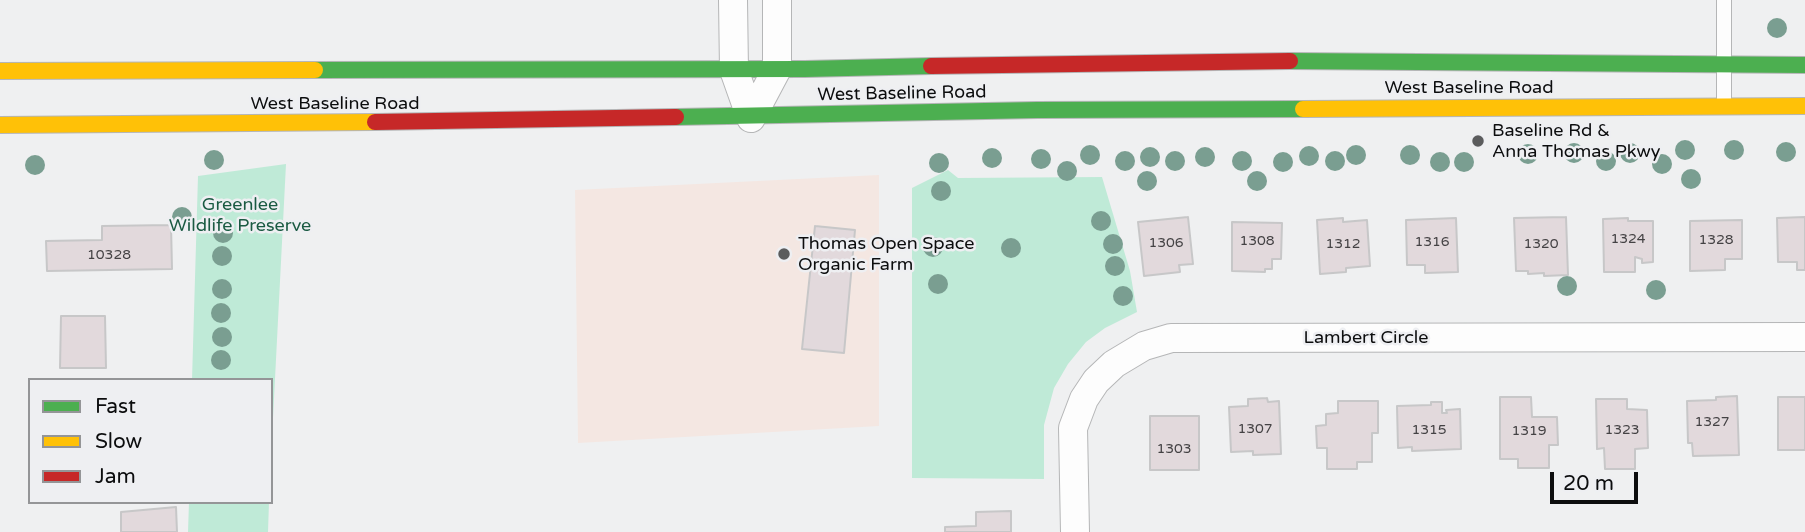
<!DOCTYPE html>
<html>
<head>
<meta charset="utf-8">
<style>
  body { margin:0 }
  #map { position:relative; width:1805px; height:532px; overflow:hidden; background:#eff0f1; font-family:"Varela Round",sans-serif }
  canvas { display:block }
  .legend { position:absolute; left:28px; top:378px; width:245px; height:126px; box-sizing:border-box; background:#eeeff2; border:2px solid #949597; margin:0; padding:9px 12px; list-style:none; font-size:21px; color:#0c0d0e }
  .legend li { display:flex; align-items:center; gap:14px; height:35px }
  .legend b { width:35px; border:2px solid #949597 }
  .scale { position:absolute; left:1550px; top:472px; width:88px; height:32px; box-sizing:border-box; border:4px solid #0c0d0e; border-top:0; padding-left:9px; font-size:21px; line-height:24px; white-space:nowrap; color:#0c0d0e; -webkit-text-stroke:5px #eeeff2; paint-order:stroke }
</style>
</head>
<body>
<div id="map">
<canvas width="1805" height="532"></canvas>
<ul class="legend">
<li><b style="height:9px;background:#4caf50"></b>Fast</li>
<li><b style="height:9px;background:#ffc107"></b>Slow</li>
<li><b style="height:9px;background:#c62828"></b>Jam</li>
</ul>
<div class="scale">20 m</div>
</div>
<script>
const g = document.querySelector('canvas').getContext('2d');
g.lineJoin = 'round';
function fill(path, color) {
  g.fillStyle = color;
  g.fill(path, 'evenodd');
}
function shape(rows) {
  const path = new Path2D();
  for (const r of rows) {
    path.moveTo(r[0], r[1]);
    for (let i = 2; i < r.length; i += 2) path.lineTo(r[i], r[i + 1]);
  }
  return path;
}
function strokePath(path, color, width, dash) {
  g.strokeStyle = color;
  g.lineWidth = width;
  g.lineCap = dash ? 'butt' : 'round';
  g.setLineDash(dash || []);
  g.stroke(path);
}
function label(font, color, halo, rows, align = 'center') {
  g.font = font + ' "Varela Round",sans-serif';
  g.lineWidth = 5;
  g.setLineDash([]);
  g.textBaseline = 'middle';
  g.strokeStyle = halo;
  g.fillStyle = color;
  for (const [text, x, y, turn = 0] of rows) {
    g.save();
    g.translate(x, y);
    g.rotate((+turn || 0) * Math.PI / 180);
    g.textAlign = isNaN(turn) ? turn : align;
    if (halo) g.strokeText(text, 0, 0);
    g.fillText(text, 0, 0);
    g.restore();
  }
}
fill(shape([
  [879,175,879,426,578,443,575,190]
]), '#f4e7e2');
fill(shape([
  [286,164,271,457,271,380,192,380,198,176],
  [948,170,958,178,1102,177,1130,271,1137,312,1105,328,1086,342,1068,364,1054,388,1044,425,1044,479,912,478,912,188],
  [189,502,269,502,268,532,188,532]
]), '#bfead7');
const building = shape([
  [1188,217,1193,264,1179,265,1180,272,1144,276,1138,222,1188,217],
  [1566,217,1568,275,1544,276,1544,273,1528,274,1528,271,1516,271,1514,218,1566,217],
  [1805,217,1805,270,1797,270,1797,262,1778,262,1777,218,1805,217],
  [1343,218,1343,222,1367,220,1370,266,1346,268,1346,272,1320,274,1317,220,1343,218],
  [1456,218,1458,272,1425,273,1425,265,1407,265,1406,220,1456,218],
  [1628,218,1628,221,1653,221,1653,262,1642,263,1642,259,1635,257,1635,272,1604,272,1603,219,1628,218],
  [1742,220,1742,259,1725,259,1725,270,1690,271,1690,221,1742,220],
  [1232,222,1282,223,1281,259,1272,259,1272,269,1265,269,1265,272,1232,271,1232,222],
  [171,225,172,269,47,271,46,241,102,240,102,226,171,225],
  [815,226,855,230,844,353,802,349,815,226],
  [61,316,105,316,106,368,60,368,61,316],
  [1737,396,1739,455,1693,456,1692,443,1688,443,1687,401,1716,400,1716,397,1737,396],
  [1500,397,1531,397,1532,417,1557,417,1558,445,1549,445,1549,468,1518,468,1518,459,1500,459,1500,397],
  [1778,397,1805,397,1805,450,1778,450,1778,397],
  [1267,398,1268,402,1279,401,1281,454,1253,455,1253,451,1231,452,1229,407,1248,406,1248,399,1267,398],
  [1596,399,1627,399,1627,409,1647,410,1648,448,1635,449,1635,469,1605,469,1604,448,1597,449,1596,399],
  [1338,401,1378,401,1378,433,1372,433,1372,462,1357,462,1357,469,1327,469,1327,448,1317,448,1316,426,1326,425,1326,414,1338,413,1338,401],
  [1431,402,1442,402,1442,413,1447,413,1446,410,1460,409,1461,449,1412,451,1412,447,1398,448,1397,406,1431,405,1431,402],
  [1150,416,1199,416,1199,470,1150,470,1150,416],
  [176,507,177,532,121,532,121,512,176,507],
  [1011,511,1011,532,945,532,945,527,976,526,976,512,1011,511]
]);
fill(building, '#e2d9dc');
strokePath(building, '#c7c7c8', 2);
const lane = shape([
  [1724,105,1724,0]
]);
const street = shape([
  [733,0,734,70,751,118],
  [751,118,777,69,777,0],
  [1075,532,1073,428,1084,399,1096,381,1114,364,1144,346,1171,338,1805,337]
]);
const fast = shape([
  [1290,61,1805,65],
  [315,70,805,69,931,66],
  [676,117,1037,110,1303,109]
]);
const slow = shape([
  [0,71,315,70],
  [1303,109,1805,106],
  [0,125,375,122]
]);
const jam = shape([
  [931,66,1290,61],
  [375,122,676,117]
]);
strokePath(lane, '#b5b6b7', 16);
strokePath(street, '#b5b6b7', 30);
strokePath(fast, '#b5b6b7', 18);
strokePath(slow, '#b5b6b7', 18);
strokePath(jam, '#b5b6b7', 18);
strokePath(lane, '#fdfdfd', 14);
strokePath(street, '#fdfdfd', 28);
strokePath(fast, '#4caf50', 16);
strokePath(slow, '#ffc107', 16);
strokePath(jam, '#c62828', 16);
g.fillStyle = '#7a9e91';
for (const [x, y] of [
  [1777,28],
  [1685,150],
  [1734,150],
  [1786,152],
  [1574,153],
  [1630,153],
  [1528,154],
  [1090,155],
  [1356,155],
  [1410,155],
  [1309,156],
  [1150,157],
  [1205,157],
  [992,158],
  [1041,159],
  [214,160],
  [1125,161],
  [1175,161],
  [1242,161],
  [1335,161],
  [1606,161],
  [1283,162],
  [1440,162],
  [1464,162],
  [939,163],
  [1662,164],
  [35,165],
  [1067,171],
  [1691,179],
  [1147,181],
  [1257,181],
  [941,191],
  [182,217],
  [1101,221],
  [223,233],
  [1113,244],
  [933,247],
  [1011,248],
  [222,256],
  [1115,266],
  [938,284],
  [1567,286],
  [222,289],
  [1656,290],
  [1123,296],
  [221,313],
  [222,337],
  [221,360]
]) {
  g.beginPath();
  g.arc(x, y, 10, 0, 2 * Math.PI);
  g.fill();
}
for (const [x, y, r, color] of [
  [1478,141,7,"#5b5c5d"],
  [784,254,7,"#5b5c5d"]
]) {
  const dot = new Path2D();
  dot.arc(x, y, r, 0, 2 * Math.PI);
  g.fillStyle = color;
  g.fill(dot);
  strokePath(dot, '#eeeff2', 2.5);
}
label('14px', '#444244', null, [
  ["1324",1628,239],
  ["1328",1716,240],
  ["1308",1257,241],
  ["1316",1432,242],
  ["1306",1166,243],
  ["1312",1343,244],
  ["1320",1541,244],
  ["10328",109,255],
  ["1327",1712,422],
  ["1307",1255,429],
  ["1315",1429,430],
  ["1323",1622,430],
  ["1319",1529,431],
  ["1303",1174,449]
]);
label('18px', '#0c0d0e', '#eeeff2', [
  ["West Baseline Road",1469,88],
  ["West Baseline Road",902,94,-1],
  ["West Baseline Road",335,104],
  ["Lambert Circle",1366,338]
]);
label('18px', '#0c0d0e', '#eeeff2', [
  ["Baseline Rd &",1492,131],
  ["Anna Thomas Pkwy",1492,152],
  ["Thomas Open Space",798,244],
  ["Organic Farm",798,265]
], 'left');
label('18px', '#1a5a42', '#eeeff2', [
  ["Greenlee",240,205],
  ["Wildlife Preserve",240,226]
]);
</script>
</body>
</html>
